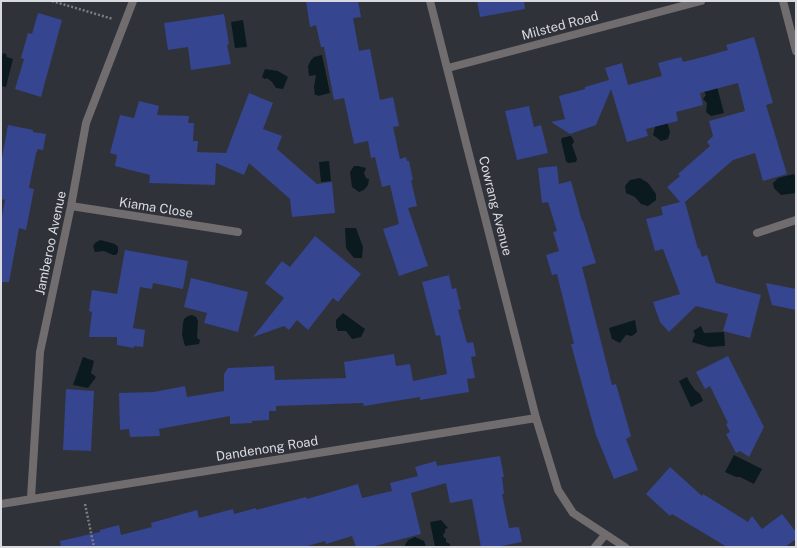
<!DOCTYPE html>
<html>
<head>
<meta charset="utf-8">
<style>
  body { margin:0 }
  #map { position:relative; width:797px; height:548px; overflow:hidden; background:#30323a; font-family:"Public Sans",sans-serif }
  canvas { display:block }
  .frame { position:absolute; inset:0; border:2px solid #d8dadf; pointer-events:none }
</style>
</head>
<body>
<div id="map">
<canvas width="797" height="548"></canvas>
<div class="frame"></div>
</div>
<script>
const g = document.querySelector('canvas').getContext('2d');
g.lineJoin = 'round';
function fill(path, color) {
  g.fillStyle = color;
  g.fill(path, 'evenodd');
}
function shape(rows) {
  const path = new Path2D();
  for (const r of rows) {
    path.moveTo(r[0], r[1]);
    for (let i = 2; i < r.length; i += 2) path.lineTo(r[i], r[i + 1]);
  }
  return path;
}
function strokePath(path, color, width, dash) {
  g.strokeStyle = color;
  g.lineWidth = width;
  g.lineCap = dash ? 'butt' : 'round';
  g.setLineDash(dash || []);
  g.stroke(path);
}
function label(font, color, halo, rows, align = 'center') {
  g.font = font + ' "Public Sans",sans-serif';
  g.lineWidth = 3;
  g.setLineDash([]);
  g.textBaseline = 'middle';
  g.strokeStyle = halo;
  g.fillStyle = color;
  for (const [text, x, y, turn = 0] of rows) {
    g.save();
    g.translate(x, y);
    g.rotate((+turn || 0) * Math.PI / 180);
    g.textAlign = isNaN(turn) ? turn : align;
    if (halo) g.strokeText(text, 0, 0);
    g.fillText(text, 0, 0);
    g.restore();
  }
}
fill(shape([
  [243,20,247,47,235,48,231,22],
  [3,53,6,54,7,57,13,59,6,87,1,86,1,60],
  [322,55,330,93,318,96,317,95,315,95,314,87,316,75,309,76,308,66,311,60,314,57],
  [265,69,278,71,288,77,283,89,276,88,272,82,267,78,265,79,262,77],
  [716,83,724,113,711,116,706,112,707,103,703,99,706,95,703,90],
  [664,112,670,132,668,139,661,141,653,135,656,123],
  [570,136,572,137,574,142,572,145,577,159,576,162,568,163,566,161,561,140,562,138],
  [329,161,331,181,321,182,319,162],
  [354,166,358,166,366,168,364,173,366,178,369,179,368,185,364,190,359,192,352,187,350,172],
  [794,174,796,177,796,193,781,195,774,188,773,183,778,178],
  [640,178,648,183,656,194,656,200,648,206,641,204,635,197,626,193,625,186,630,180],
  [345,228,356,228,363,247,362,258,354,258,346,248],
  [100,240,115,244,118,247,118,252,116,255,113,255,104,251,95,252,93,246,95,243],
  [343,313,365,329,361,337,352,339,346,331,338,331,336,327,336,320],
  [192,315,196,317,198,321,197,338,200,340,199,344,185,346,182,335,183,323,184,319,188,316],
  [635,320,637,332,632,336,626,335,620,343,612,339,609,328],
  [701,326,704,333,724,332,725,346,709,347,692,342,695,334,693,331],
  [83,357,94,361,91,373,96,377,88,388,73,385],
  [687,377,690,383,695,390,700,394,703,401,691,407,679,381],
  [734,455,762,469,754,484,740,477,736,477,725,472],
  [441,520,448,528,445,529,445,533,443,534,444,538,446,538,446,542,450,544,450,547,435,547,430,522],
  [415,537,424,541,426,547,404,547,408,540]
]), '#0a1a1f');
fill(shape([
  [306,1,358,1,361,17,353,18,359,51,370,49,380,100,393,97,399,126,393,127,400,159,406,157,407,161,409,161,413,180,411,180,417,206,408,208,428,266,399,276,383,229,399,224,390,185,382,187,375,157,371,158,368,141,354,144,344,98,334,100,324,47,321,47,316,25,310,27],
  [477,1,524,1,525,9,480,17],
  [38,13,62,20,41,97,15,89,24,59,21,58,28,33,32,34],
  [224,14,229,44,227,45,231,64,191,70,188,47,168,50,164,23],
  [754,37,773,103,766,105,787,174,763,181,755,153,733,160,685,202,698,249,699,248,702,257,707,255,716,283,761,295,750,338,723,331,728,314,696,306,669,332,660,322,653,302,680,294,663,249,655,251,646,219,663,215,661,207,680,202,667,187,680,176,678,174,710,146,707,142,713,136,709,121,745,111,738,83,700,93,703,105,676,112,678,121,646,129,648,136,627,142,611,89,596,125,570,134,551,122,565,119,559,96,585,89,585,87,609,80,605,68,622,63,628,85,662,76,658,63,681,57,683,62,703,57,728,50,726,45],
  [249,93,273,103,263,129,282,136,277,149,317,184,332,182,335,213,292,217,290,199,249,163,244,175,216,163,215,185,149,183,150,175,115,166,117,155,110,153,120,115,134,118,139,101,159,106,157,115,189,116,188,123,194,123,193,141,198,141,197,152,226,153],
  [529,106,534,127,541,125,548,153,517,160,505,111],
  [8,125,33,130,33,132,46,134,43,150,38,149,36,153,29,188,34,189,26,230,19,228,9,282,1,282,1,221,5,200,1,199,1,163],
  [557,166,559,184,571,181,582,221,583,221,596,263,582,267,612,385,616,384,631,436,626,439,638,470,614,479,596,435,581,381,571,344,574,344,557,274,552,275,546,255,559,251,553,232,557,231,548,202,542,203,538,168],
  [315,236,361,274,338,302,333,298,308,330,297,320,289,330,284,326,253,337,284,298,265,283,282,261,290,267],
  [125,250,188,261,183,289,153,283,152,289,140,287,133,328,145,330,143,347,134,346,134,348,117,345,117,337,89,337,92,312,89,311,92,290,117,294],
  [449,275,452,289,456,288,461,309,458,310,467,343,473,342,476,356,471,357,475,378,467,379,469,392,420,400,420,397,364,406,363,403,276,406,276,411,269,411,269,420,252,421,252,423,230,424,230,416,159,429,160,436,130,437,129,429,120,430,119,393,154,392,185,386,187,397,224,391,224,374,228,368,274,366,275,380,346,378,344,362,394,354,396,366,410,364,413,381,447,374,440,335,436,336,422,282],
  [191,278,248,292,238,332,204,323,207,313,184,307],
  [766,283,796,289,796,310,772,305],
  [728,356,764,427,749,457,740,451,736,453,726,434,730,432,726,424,728,423,710,386,705,389,696,372],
  [66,389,94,391,91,451,63,450],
  [500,456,504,477,502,477,504,494,502,494,509,528,519,527,522,542,496,547,481,547,472,499,450,503,446,483,411,493,421,534,371,547,356,547,352,536,326,544,325,541,304,547,61,547,60,541,100,532,100,530,119,525,121,535,152,527,151,523,197,510,199,518,233,509,234,514,256,508,256,510,306,497,307,499,358,484,362,498,392,491,390,483,418,476,415,467,436,461,437,466],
  [670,467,702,496,703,494,748,522,752,516,762,529,782,514,796,532,796,539,785,547,727,547,672,514,670,516,646,494]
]), '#35458f');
strokePath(shape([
  [52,1,113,19],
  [85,504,94,547]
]), '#7c7e85', 2.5, [2, 2]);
strokePath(shape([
  [595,547,605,535]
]), '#716c6e', 8);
strokePath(shape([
  [430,1,536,418,558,490,573,513,625,547],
  [783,1,796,51],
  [448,68,701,1],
  [71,206,238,232],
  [757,233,796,220],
  [31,498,40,352,71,206,86,123,133,1],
  [1,504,536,418]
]), '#716c6e', 8);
label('13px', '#d8dadf', '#30323a', [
  ["Milsted Road",560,26,-15],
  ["Cowrang Avenue",495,206,76],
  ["Kiama Close",156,208,9],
  ["Jamberoo Avenue",51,243,-78],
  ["Dandenong Road",267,449,-9]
]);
</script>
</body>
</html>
